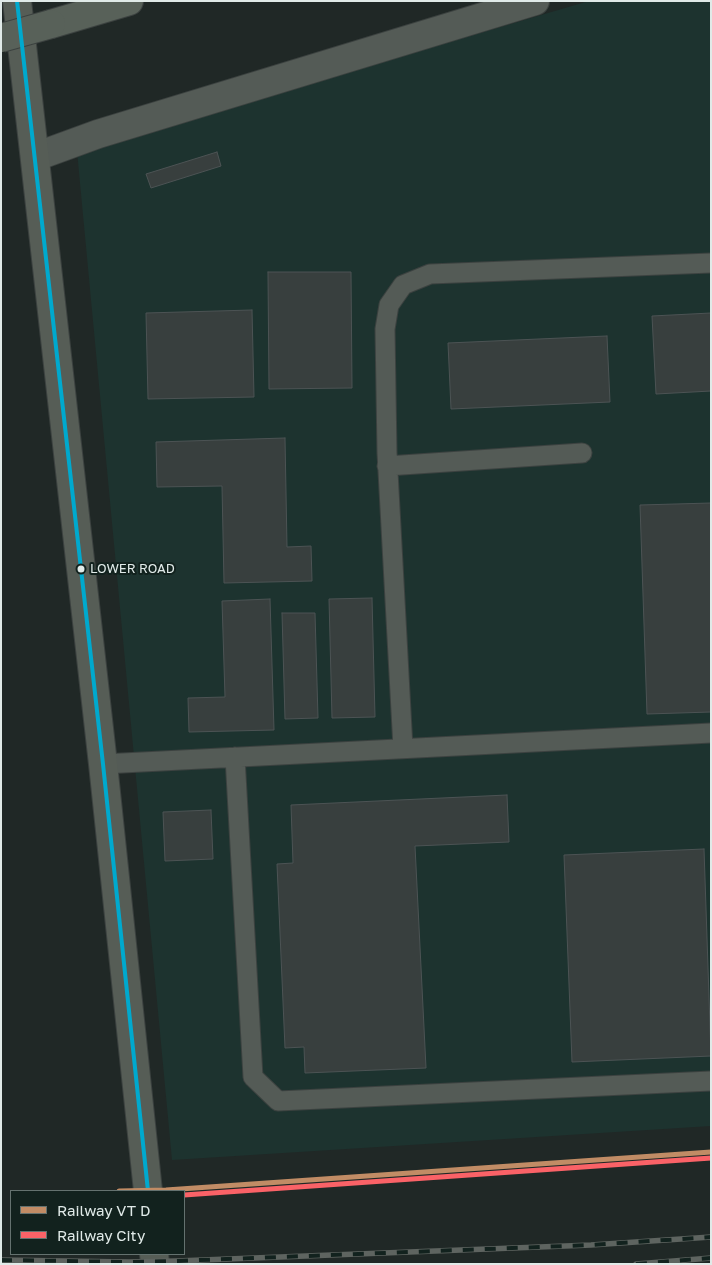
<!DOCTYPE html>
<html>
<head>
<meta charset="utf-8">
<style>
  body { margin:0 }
  #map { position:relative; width:712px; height:1265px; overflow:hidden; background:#202826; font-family:"Golos Text",sans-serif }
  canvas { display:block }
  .frame { position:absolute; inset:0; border:2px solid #e0eae8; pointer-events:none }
  .legend { position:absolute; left:10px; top:1190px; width:175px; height:65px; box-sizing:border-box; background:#12221e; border:1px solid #64726f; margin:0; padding:6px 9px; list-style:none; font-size:15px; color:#e0eae8 }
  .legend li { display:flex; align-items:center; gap:10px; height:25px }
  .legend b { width:25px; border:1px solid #64726f }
</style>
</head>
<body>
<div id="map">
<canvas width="712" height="1265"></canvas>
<div class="frame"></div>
<ul class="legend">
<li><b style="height:6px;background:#c18c65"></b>Railway VT D</li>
<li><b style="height:6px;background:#fa6267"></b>Railway City</li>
</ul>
</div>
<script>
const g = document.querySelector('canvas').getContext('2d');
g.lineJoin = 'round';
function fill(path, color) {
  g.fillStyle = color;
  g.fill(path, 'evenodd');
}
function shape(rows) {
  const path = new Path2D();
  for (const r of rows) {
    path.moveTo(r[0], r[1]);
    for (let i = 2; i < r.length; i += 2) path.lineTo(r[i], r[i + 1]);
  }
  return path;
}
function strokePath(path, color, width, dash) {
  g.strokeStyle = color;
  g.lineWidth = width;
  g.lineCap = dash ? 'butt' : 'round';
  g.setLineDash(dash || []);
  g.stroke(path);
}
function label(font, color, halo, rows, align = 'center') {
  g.font = font + ' "Golos Text",sans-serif';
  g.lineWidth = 4;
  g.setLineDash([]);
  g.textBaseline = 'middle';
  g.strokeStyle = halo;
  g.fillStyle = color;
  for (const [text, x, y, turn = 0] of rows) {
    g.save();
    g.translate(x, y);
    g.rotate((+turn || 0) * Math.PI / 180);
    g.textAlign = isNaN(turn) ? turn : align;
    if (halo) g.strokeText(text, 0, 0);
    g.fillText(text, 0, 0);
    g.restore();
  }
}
fill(shape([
  [589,1,711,1,711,1126,172,1160,77,151]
]), '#1d332f');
const building = shape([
  [217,152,221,166,151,188,146,174,217,152],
  [268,272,351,272,352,388,269,389,268,272],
  [252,310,254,397,148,399,146,313,252,310],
  [711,313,711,391,656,394,652,316,711,313],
  [607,336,610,402,451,409,448,343,607,336],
  [285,438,287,547,311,546,312,581,224,583,222,486,157,487,156,442,285,438],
  [711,503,711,712,647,714,640,505,711,503],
  [372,598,375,717,332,718,329,599,372,598],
  [270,599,274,730,189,732,188,698,225,697,222,601,270,599],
  [282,613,315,613,318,718,285,719,282,613],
  [507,795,509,842,415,846,426,1068,305,1073,304,1047,285,1048,277,864,293,863,291,805,507,795],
  [211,810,213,859,165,861,163,812,211,810],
  [704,849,711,1056,572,1062,564,855,704,849]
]);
fill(building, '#383f3e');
strokePath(building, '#4c5354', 1);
const lane = shape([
  [387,466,582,453],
  [403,748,387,453,385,329,389,305,403,285,430,274,711,263],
  [235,757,253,1077,278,1101,711,1081],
  [103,764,711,733]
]);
const street = shape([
  [35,157,98,134,535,1]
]);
const secondary = shape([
  [17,1,103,764,148,1191],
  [154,1254,155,1264]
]);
const highway = shape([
  [51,24,129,1]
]);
strokePath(lane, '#3c4240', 21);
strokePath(street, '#3c4240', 30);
strokePath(secondary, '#3c4240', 30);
strokePath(highway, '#3c4240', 30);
strokePath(lane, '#545b56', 19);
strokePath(street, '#545b56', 28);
strokePath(secondary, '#565d56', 28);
strokePath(highway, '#586159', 28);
const rail = shape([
  [1,1260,129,1262,176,1261,591,1245,711,1237],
  [636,1264,711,1258]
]);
strokePath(rail, '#5e6460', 5.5);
strokePath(rail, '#12221e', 4, [11]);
const highwayBridge = shape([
  [1,38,51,24]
]);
strokePath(highwayBridge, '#3c4240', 30, []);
strokePath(highwayBridge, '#586159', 28);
strokePath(shape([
  [17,1,103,764,148,1191]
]), '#00a9ce', 4);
strokePath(shape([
  [119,1191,166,1190,711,1152]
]), '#c18c65', 5);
strokePath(shape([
  [184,1195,711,1158]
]), '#fa6267', 5);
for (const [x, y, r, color] of [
  [81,569,4.5,"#e0eae8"]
]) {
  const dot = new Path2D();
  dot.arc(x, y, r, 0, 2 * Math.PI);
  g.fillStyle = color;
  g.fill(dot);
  strokePath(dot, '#12221e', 2);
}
label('13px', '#e0eae8', '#12221e', [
  ["LOWER ROAD",90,569]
], 'left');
</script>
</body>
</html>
